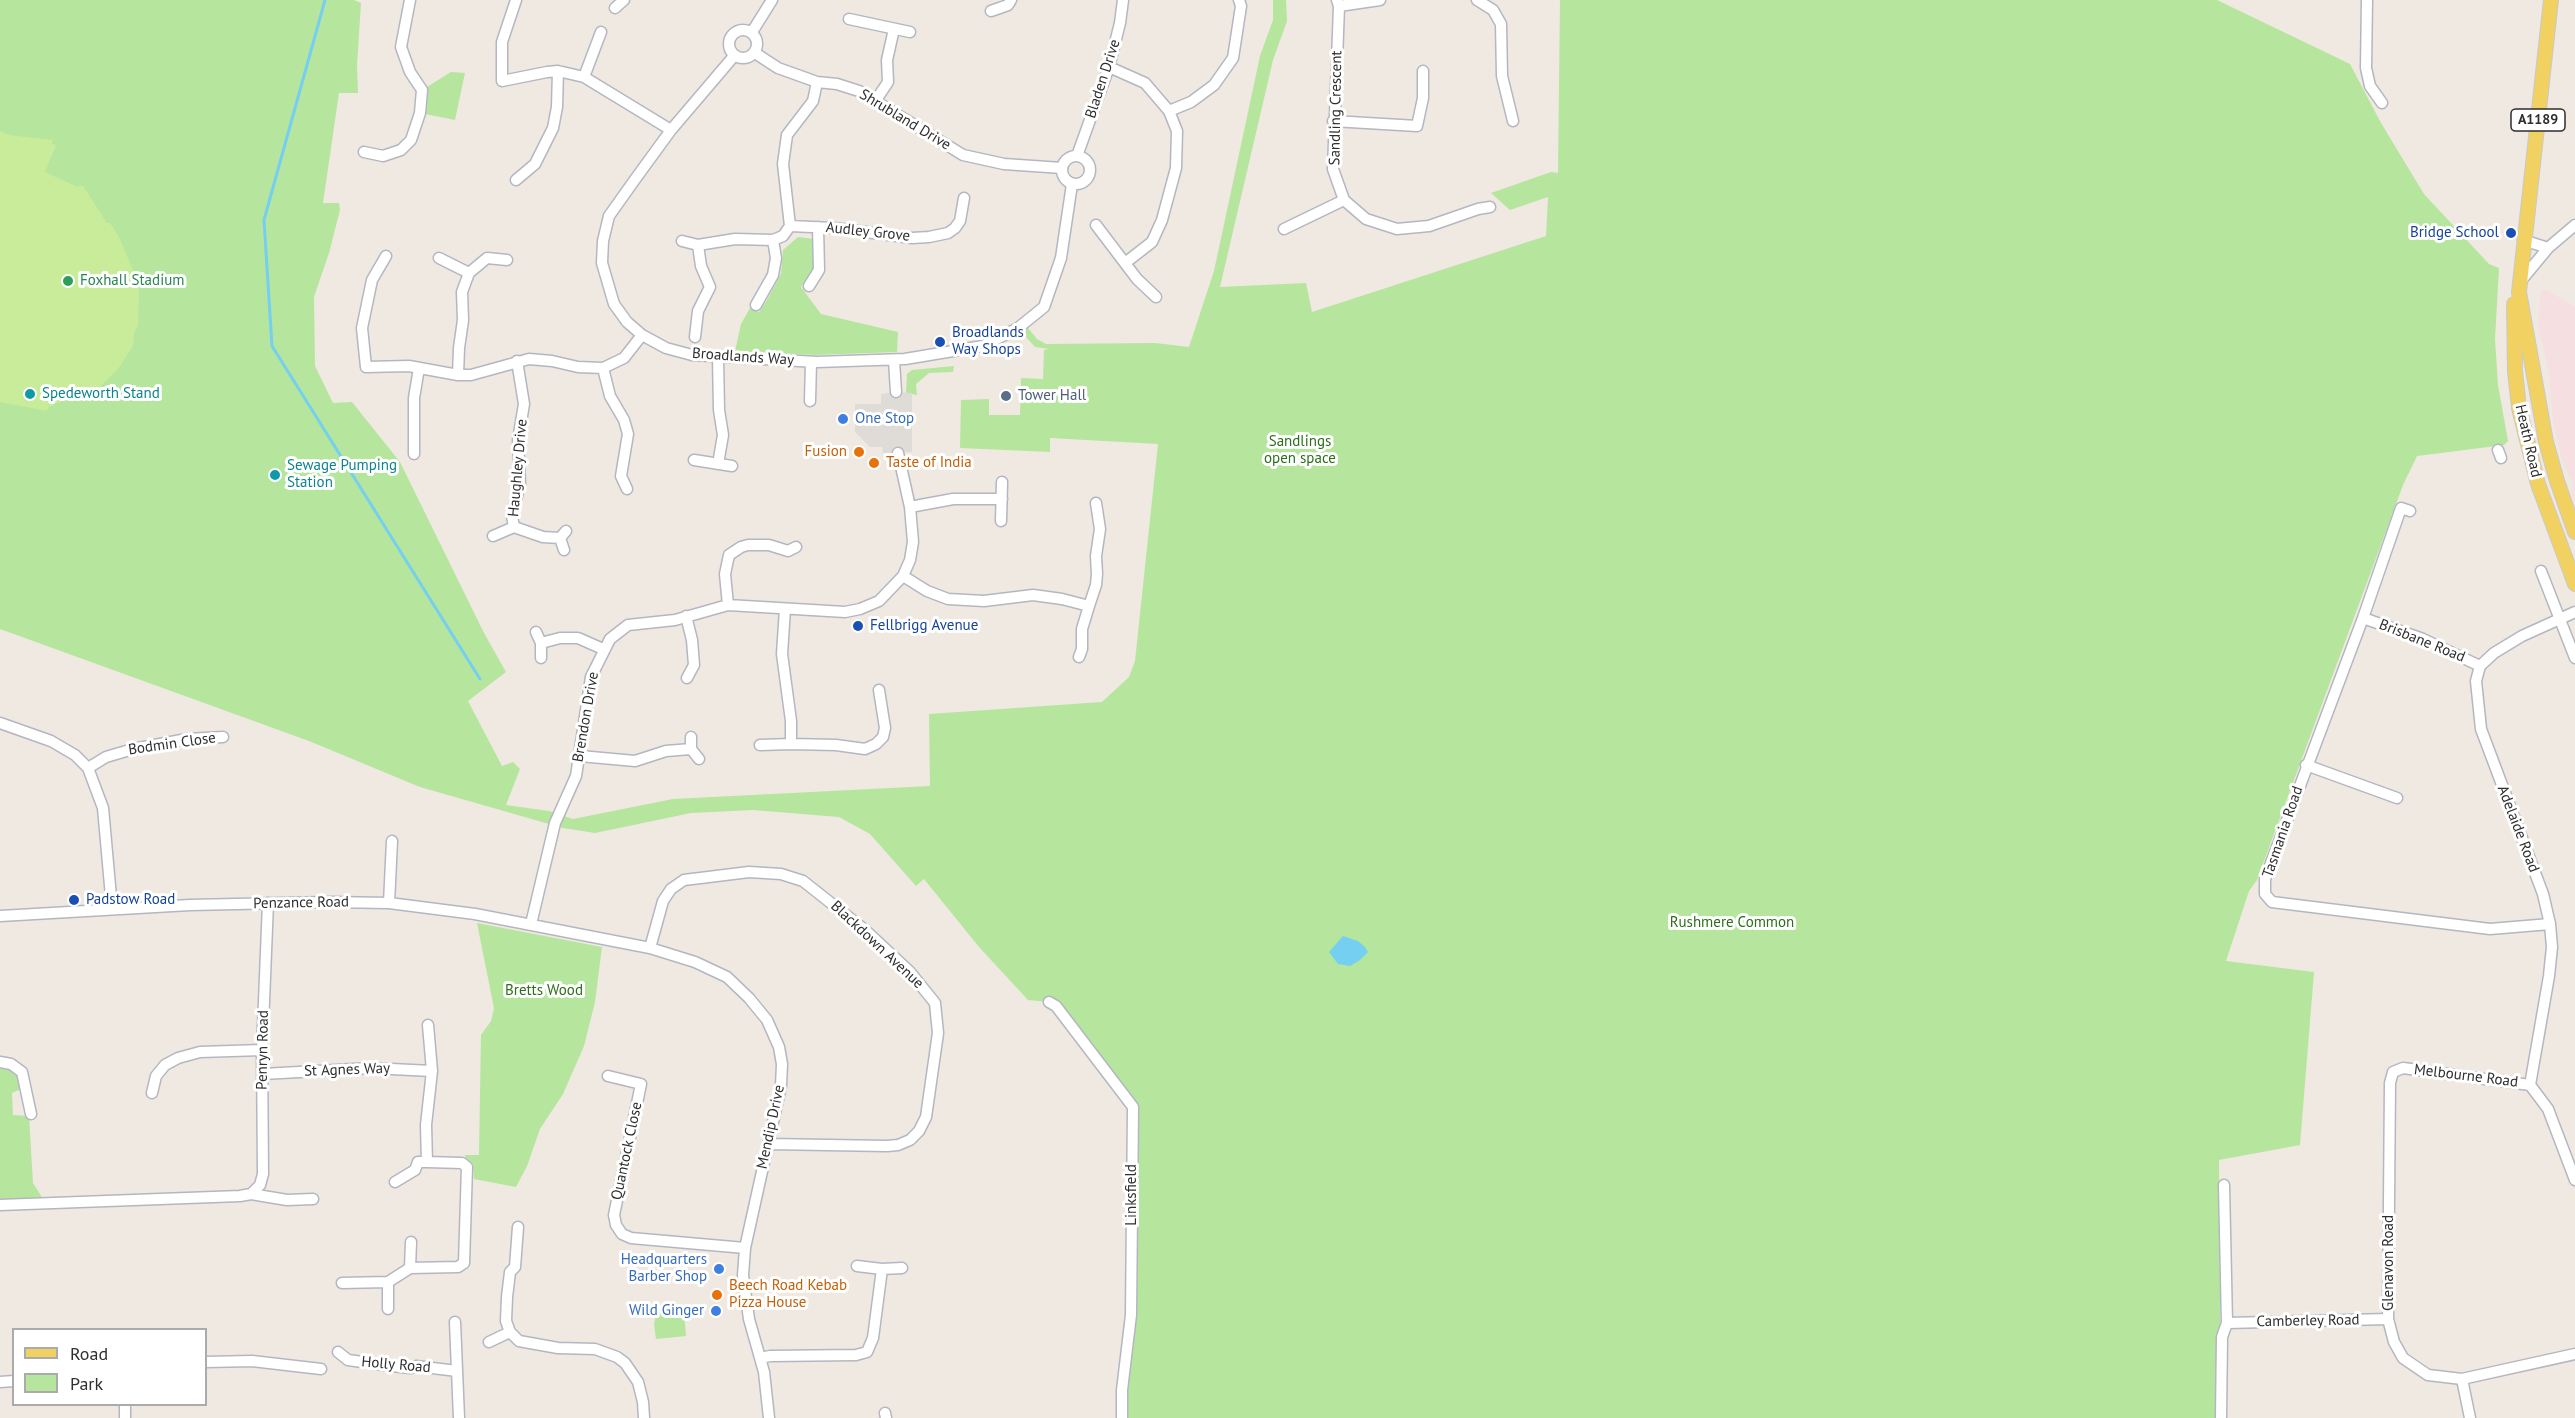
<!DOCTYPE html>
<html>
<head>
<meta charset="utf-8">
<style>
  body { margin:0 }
  #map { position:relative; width:2575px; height:1418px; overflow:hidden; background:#efe9e1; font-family:"PT Sans",sans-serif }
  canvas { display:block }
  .legend { position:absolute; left:12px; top:1328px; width:195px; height:78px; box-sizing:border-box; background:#fff; border:2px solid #ababab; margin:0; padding:8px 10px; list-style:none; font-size:18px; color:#2e2e2e }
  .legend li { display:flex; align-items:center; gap:12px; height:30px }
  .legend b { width:30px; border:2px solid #ababab }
</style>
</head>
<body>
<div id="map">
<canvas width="2575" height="1418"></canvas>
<ul class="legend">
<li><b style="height:8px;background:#f2d163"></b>Road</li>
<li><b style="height:16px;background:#b6e59e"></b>Park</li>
</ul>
</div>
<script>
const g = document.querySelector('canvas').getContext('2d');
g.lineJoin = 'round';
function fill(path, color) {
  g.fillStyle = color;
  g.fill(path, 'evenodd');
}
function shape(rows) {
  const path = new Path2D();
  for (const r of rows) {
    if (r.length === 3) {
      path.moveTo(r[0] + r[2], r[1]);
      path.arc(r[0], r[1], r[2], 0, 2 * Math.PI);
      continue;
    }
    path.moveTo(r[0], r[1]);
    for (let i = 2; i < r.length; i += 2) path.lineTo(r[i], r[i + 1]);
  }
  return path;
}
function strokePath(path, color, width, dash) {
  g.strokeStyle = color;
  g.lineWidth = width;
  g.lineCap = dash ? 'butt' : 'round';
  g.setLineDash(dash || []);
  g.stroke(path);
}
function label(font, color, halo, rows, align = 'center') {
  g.font = font + ' "PT Sans",sans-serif';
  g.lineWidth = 6;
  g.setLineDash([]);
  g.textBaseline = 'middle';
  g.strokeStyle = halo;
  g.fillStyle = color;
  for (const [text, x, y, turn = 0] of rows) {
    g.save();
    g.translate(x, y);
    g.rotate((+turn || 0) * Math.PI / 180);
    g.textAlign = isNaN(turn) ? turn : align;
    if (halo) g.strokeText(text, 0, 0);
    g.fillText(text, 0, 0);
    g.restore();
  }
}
fill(shape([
  [2541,290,2548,291,2575,307,2575,503,2571,491,2574,485,2562,460,2553,422,2549,372,2538,325]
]), '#f5dfe0');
fill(shape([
  [0,0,354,0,361,3,357,65,358,93,339,93,323,203,339,203,340,210,329,253,314,297,315,366,333,403,352,402,400,462,484,633,506,672,468,701,502,766,513,762,520,769,506,805,549,811,573,819,673,799,930,786,929,714,1102,702,1129,677,1135,661,1158,444,1050,438,1050,452,960,448,961,400,989,399,989,415,1020,415,1021,378,1043,379,1044,350,1049,349,1035,347,1018,328,1024,323,1037,339,1046,344,1155,343,1189,347,1214,271,1260,56,1273,20,1273,0,1286,0,1287,21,1273,60,1220,287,1306,283,1312,312,1546,236,1548,197,1510,210,1491,193,1551,172,1558,173,1560,0,2217,0,2350,64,2381,123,2424,194,2489,264,2499,268,2495,339,2498,385,2508,441,2504,445,2417,456,2403,485,2257,880,2249,891,2226,961,2314,972,2300,1145,2219,1160,2221,1418,1122,1418,1131,1315,1133,1107,1049,1002,1028,1000,979,947,924,879,916,886,870,834,839,817,753,810,691,813,595,833,563,828,420,787,309,741,0,629],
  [451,72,465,73,455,120,420,113,422,90],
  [798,237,814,239,815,268,801,287,821,314,898,332,897,352,815,355,735,351,741,324,750,308,759,312,767,300,781,274,783,250],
  [954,366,953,372,929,373,916,384,917,395,906,393,907,374,912,370],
  [477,923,602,947,595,1002,584,1046,563,1094,540,1129,527,1166,516,1187,474,1179,473,1164,465,1157,465,1155,479,1155,481,1035,491,1021,494,1008],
  [0,1067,7,1068,18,1075,21,1089,12,1093,13,1115,29,1116,33,1183,43,1199,0,1201],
  [657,1310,684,1312,686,1336,656,1339,654,1324]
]), '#b6e59e');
fill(shape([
  [0,131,9,135,53,140,52,144,56,145,45,172,78,187,82,185,89,195,107,223,110,223,118,235,133,270,139,291,138,325,134,334,133,346,118,369,97,390,87,392,54,404,53,406,49,406,47,411,0,402]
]), '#c9ec9a');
fill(shape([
  [896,392,912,393,912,452,883,453,882,447,870,447,855,432,855,404,881,404,881,394]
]), '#dfdcd8');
fill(shape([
  [1343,936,1358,941,1365,947,1368,952,1360,960,1350,966,1338,964,1329,952]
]), '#75cff0');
strokePath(shape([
  [325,0,264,220,272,346,480,679]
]), '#75cff0', 3);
const minor = shape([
  [516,0,502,42,502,81,547,72,558,71,584,77,671,130],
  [1337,0,1339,6,1333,169,1344,200,1366,219,1397,229,1429,226,1478,209,1490,207],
  [1477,0,1493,10,1501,24,1502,76,1513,121],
  [2367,0,2366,68,2370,86,2382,103],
  [1339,6,1380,0],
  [615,8,624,0],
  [991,11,1008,5,1011,0],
  [849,19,910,32],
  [743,44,14],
  [752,32,772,0],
  [755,53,778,68,817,82,837,84,859,91,963,155,1004,164,1062,168],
  [734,56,671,130,636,178,609,216,603,241,602,263,614,304,627,322,642,335,666,348,692,355,817,362,905,359,983,346,1018,328,1044,307,1061,258,1072,184],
  [1109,67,1145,83,1169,111,1177,131,1176,168,1162,220,1152,242,1125,263],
  [584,77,601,32],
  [817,82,813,101,787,135,783,164,790,226,834,228,912,238,929,237,948,233,955,228,960,221,964,198],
  [876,100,888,82,887,60,894,29],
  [1169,111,1191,102,1214,85,1233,58,1241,6,1239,0],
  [1333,121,1417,126,1423,98,1423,71],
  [364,152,383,156,401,150,411,140,420,113,422,90,410,72,401,47,410,0],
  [1076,170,14],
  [1077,156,1109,67,1120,23,1123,0],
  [516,180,535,164,553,128,557,107,558,71],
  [1096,225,1137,279,1156,297],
  [1284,229,1344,200],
  [2523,240,2548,248],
  [682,241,698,245,735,239,773,240,783,236,790,226],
  [386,256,372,280,362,328,366,367,409,366,458,375,471,375,529,359,552,361,578,367,603,368,624,358,642,335],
  [439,258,469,273],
  [2519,283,2548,248,2575,225],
  [809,286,819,270,818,227],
  [756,305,773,275,776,258,773,240],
  [695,337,698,311,710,287,701,266,698,245],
  [894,360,896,392],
  [517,361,524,404,518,440,520,484,512,516,514,527,543,537,560,538],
  [603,368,610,396,624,420,628,434,621,476],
  [458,375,459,348,463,320,462,292,469,273,487,258,507,260],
  [810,401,811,362],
  [2498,450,2501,458],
  [414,454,414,398,419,368],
  [694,460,732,466],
  [718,464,723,435,719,410,718,357],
  [621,476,627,489],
  [910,507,953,499,1002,499],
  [2410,511,2401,508,2363,618,2265,879,2265,894,2272,902,2490,929,2550,924],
  [1001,521,1002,482],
  [493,536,514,527],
  [564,550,560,538,566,531],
  [2541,571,2575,658],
  [903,576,927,591,948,599,984,601,1033,595,1062,599,1089,606,1096,585,1097,574,1096,556,1100,529,1096,503],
  [728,605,725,574,729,555,741,547,748,545,769,545,788,551,796,547],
  [785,609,782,654,791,721,791,744,836,745,865,749,876,744,883,737,885,728,879,690],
  [686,616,692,640,694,665,687,678],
  [2363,618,2423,639,2480,666],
  [536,632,541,643,541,658],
  [541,643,560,638,578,638,603,649],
  [1079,657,1082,649,1082,629,1089,606],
  [0,723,51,741,75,755,88,768,103,808,112,908],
  [691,737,691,749,699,759],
  [760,745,791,744],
  [580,756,635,761,666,751,691,749],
  [2306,765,2397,798],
  [88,768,106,757,133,749,187,739,223,737],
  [389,903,392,841],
  [0,916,190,905,329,902,389,903,475,914,650,948,695,962,727,977,749,998,767,1020,779,1047,782,1064,781,1086,745,1248,743,1275,749,1319,764,1372,769,1418],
  [531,924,555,823,576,776,591,677,610,639,628,625,675,620,728,605,845,612,860,609,879,601,903,576,910,560,913,542,910,507,898,453],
  [650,948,663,901,671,889,684,880,749,872,781,874,803,881,865,930,910,972,935,1003,938,1033,926,1117,919,1131,910,1140,898,1145,887,1146,768,1144],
  [1049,1002,1056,1006,1133,1107,1131,1315,1122,1390,1122,1418],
  [428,1025,432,1071],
  [0,1062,11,1064,22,1072,31,1114],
  [263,1074,371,1068,432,1071,426,1125,427,1162,462,1163,467,1167,464,1263,458,1267,410,1268,388,1282,388,1309],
  [608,1076,641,1084,614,1215,616,1225,622,1234,631,1238,745,1248],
  [2530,1085,2549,976,2552,947,2550,924,2543,894,2481,729,2476,681,2480,666,2494,653,2522,636,2575,612],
  [152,1093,156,1076,165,1065,178,1058,200,1052,262,1050],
  [2575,1180,2548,1109,2530,1085,2403,1068,2393,1072,2390,1083,2388,1319,2394,1342,2403,1358,2428,1375,2462,1379,2575,1354],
  [395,1182,415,1170,418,1162,427,1162],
  [251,1194,287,1200,313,1199],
  [0,1205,240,1196,251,1194,260,1185,263,1174,262,1050,268,903],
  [518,1227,515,1267,510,1272,507,1297,506,1321,510,1332,519,1341,558,1348,595,1349,617,1357,625,1363,638,1382,643,1402,644,1418],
  [857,1266,882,1269],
  [410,1268,411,1242],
  [342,1283,388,1282],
  [455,1322,459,1418],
  [2227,1323,2388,1319],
  [489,1342,510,1332],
  [338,1352,348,1360,391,1366,411,1368,416,1366,457,1371],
  [760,1358,770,1356,856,1355,867,1352,873,1338,882,1269,902,1268],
  [206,1362,252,1361,321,1369],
  [2462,1379,2470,1418],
  [0,1382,14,1381],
  [125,1404,125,1418],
  [885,1413,886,1418],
  [2221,1418,2222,1337,2227,1323,2224,1185]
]);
const major = shape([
  [2551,0,2519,292,2546,442,2557,481,2575,532],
  [2514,304,2515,371,2519,408,2538,484,2575,584]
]);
strokePath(minor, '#b4b7c1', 13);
strokePath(major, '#c9c9c9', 16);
strokePath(minor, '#fff', 10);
strokePath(major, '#f2d163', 14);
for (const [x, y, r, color] of [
  [2511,233,6,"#1a4fb4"],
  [68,281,6,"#2e9e5b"],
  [940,342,6,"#1a4fb4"],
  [30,394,6,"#0f9aa8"],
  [1006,396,6,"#5c6f8a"],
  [843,419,6,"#3f7fe0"],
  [859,452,6,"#e8710a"],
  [874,463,6,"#e8710a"],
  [275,475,6,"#0f9aa8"],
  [858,626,6,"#1a4fb4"],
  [74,900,6,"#1a4fb4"],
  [719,1269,6,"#3f7fe0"],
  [717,1295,6,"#e8710a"],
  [716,1311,6,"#3f7fe0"]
]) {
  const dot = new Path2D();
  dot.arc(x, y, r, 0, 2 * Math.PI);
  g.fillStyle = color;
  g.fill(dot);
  strokePath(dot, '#fff', 2);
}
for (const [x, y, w] of [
  [2538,120,54]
]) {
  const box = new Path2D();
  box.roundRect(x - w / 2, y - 11, w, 22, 4.5);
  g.fillStyle = '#fff';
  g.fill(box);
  strokePath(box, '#2e2e2e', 1.5);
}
label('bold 14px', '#2e2e2e', null, [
  ["A1189",2538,120]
]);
label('15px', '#2e2e2e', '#fff', [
  ["Bladen Drive",1103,79,-72],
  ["Sandling Crescent",1336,108,-89],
  ["Shrubland Drive",905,120,31],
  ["Audley Grove",868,232,6],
  ["Broadlands Way",743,357,4],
  ["Heath Road",2528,441,77],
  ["Haughley Drive",518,468,-85],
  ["Brisbane Road",2422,641,22],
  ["Brendon Drive",586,717,-80],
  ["Bodmin Close",172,744,-8],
  ["Adelaide Road",2518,829,69],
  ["Tasmania Road",2283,832,-71],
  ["Penzance Road",301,903,-1],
  ["Blackdown Avenue",877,945,43],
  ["Penryn Road",263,1050,-89],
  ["St Agnes Way",347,1070,-2],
  ["Melbourne Road",2466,1076,7],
  ["Mendip Drive",771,1127,-78],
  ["Quantock Close",627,1151,-78],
  ["Linksfield",1132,1195,-90],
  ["Glenavon Road",2389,1263,-90],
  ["Camberley Road",2308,1321,-1],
  ["Holly Road",396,1365,5]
]);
label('15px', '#164399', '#fff', [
  ["Bridge School",2499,233,"right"],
  ["Broadlands",952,333],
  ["Way Shops",952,350],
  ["Fellbrigg Avenue",870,626],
  ["Padstow Road",86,900]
], 'left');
label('15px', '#27864d', '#fff', [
  ["Foxhall Stadium",80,281]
], 'left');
label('15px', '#0d838f', '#fff', [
  ["Spedeworth Stand",42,394],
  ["Sewage Pumping",287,466],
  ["Station",287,483]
], 'left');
label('15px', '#4e5e75', '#fff', [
  ["Tower Hall",1018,396]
], 'left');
label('15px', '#366cbe', '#fff', [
  ["One Stop",855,419,"left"],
  ["Headquarters",707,1260],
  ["Barber Shop",707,1277],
  ["Wild Ginger",704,1311]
], 'right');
label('15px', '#2c6e1b', '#fff', [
  ["Sandlings",1300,442],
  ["open space",1300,459],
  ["Rushmere Common",1732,923],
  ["Bretts Wood",544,991]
]);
label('15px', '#c56008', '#fff', [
  ["Fusion",847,452,"right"],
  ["Taste of India",886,463],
  ["Beech Road Kebab",729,1286],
  ["Pizza House",729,1303]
], 'left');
</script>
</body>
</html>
